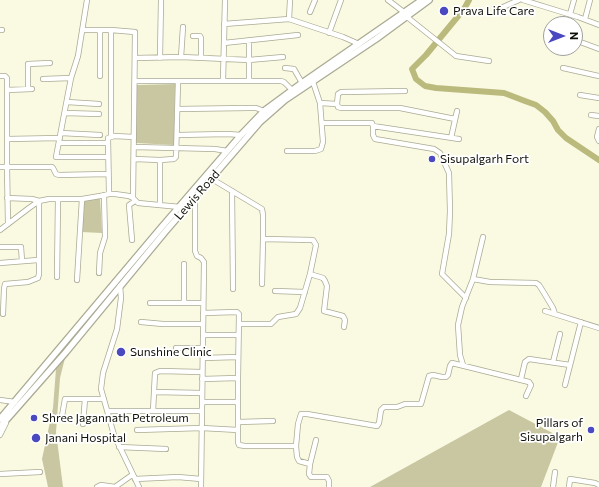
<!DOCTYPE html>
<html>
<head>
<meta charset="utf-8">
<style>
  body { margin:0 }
  #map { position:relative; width:599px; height:487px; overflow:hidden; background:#fafae3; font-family:Commissioner,sans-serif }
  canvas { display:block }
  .north { position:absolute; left:543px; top:16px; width:40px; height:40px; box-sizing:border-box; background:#fff; border:1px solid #a0a09d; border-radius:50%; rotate:90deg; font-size:11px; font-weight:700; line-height:16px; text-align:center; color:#111109 }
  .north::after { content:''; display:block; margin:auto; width:14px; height:18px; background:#4a49bf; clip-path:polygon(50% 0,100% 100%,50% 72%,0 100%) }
</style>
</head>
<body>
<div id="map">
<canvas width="599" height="487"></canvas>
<div class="north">N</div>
</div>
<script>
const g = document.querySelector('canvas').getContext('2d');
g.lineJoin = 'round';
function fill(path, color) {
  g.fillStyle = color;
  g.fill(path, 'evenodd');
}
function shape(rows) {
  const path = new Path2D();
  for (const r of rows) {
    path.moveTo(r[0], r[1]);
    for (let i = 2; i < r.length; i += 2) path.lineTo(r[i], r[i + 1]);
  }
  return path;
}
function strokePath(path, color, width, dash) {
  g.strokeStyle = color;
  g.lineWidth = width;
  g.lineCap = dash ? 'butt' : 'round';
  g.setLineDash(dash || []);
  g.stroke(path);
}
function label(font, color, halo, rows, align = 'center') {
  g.font = font + ' Commissioner,sans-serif';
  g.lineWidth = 3.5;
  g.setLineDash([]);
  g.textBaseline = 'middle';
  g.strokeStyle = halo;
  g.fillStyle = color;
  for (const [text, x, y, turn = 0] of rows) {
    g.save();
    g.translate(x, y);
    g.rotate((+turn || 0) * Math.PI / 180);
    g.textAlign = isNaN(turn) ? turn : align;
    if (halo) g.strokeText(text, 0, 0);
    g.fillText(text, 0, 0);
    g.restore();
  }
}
fill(shape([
  [175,84,174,145,136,143,137,85],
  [100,197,102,233,81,232,82,200],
  [65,358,60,378,56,432,63,487,48,487,42,459,53,408,56,369],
  [509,410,560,437,541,487,370,487]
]), '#c8c7a1');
strokePath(shape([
  [469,0,464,9,426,55,412,69,416,79,425,86,436,88,504,93,525,101,536,105,545,112,553,121,558,130,566,138,599,160]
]), '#bbba7d', 6);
const minor = shape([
  [87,0,78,56,71,78,56,157,107,157],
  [388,0,405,13],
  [523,0,578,17,599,25],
  [503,7,519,0],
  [310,12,315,0],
  [570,14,574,0],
  [407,17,456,56,489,61],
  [289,19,290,0],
  [585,19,590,0],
  [224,24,289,19,343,37,359,44],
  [0,30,2,30],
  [82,30,111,30,135,32,133,198],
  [100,30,100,76],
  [329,33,341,0],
  [193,36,200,36,201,38,201,58],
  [575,40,599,49],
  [224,43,298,35],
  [181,57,183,27],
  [135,58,181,57,249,60,283,57],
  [160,58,161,0],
  [285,68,294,69,302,83],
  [563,68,599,76],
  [0,76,5,76,7,78,7,167,8,224],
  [43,79,71,78],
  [135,81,281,81,284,82,292,90],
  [223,81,225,0],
  [249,81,249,40],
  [28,89,28,64,50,63],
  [7,90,32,89],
  [580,95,599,98],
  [67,102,99,104],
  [320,103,337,104,338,107,341,108,400,108,455,119],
  [337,104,338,94,341,92,405,91],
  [177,109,249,108,256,108,264,111],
  [65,113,99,114],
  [591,115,599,116],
  [322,123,372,123,373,126,373,135,375,139,434,149,440,153,449,173,450,211,449,234,442,274,466,298],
  [373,126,459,139],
  [599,129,597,137,599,141],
  [61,133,100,135],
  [177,135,228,134,241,135],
  [111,136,111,30],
  [451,138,457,111],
  [7,139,60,138],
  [59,143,107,143],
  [134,147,215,149,227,151],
  [287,151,315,151,321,149,323,142,320,103,313,82],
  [134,159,160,160,174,159,176,157,178,81],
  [0,167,52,167,53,168,56,174,59,175,108,174],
  [212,179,262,209,263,215,263,239,262,284],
  [232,191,233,289],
  [109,194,108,138,114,136,134,137],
  [195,197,195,251,197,256,201,258,204,262,201,487],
  [160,205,160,160],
  [0,230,29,208,39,201,49,199,82,199,100,196,109,194,115,194,129,196,133,198,138,203,180,207],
  [132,240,129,205,135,201],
  [0,247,21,247,22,261],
  [0,263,38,260],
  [99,273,100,253,105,237,104,195],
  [310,274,323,278,325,281,327,286,324,311,343,316,345,320,344,327],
  [57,277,58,199],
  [473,279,490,282,536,283,539,285,544,293,553,308,555,314],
  [77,280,82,199],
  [120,286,121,298,117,329,103,373,101,389,114,435,139,487],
  [275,291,305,292],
  [150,303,202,303],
  [184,303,184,264],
  [545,311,599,328],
  [203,313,237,312,239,314,238,378,238,442,239,445,245,446,296,446],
  [3,314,4,289,5,284,28,282,38,278,39,274,39,201,32,199,7,198],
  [141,322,163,324,203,324],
  [239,324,271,324,278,317,296,314,300,308,310,274,316,245,313,240,263,239],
  [204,335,238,335],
  [176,348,203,348],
  [203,358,238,357],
  [553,362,560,334],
  [463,365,460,355,458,325,462,307,473,279,483,237],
  [202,379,238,378],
  [521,379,525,362,529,359,570,365],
  [565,385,581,322],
  [154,392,202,393],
  [0,400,15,402],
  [202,402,238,402],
  [108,411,202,411],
  [153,411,155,373,160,371,202,372],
  [62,416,65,399,104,399],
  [238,422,273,421],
  [83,424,85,399],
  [137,430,202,428,238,430],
  [0,435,6,423],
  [316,440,310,464,309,474,311,477,327,477,329,481,329,487],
  [119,447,166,449],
  [310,464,299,461,297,457,296,446,298,424,301,414,307,414,377,426,379,423,381,410,384,407,397,407,405,404,421,404,429,376,433,375,442,377,446,377,448,375,450,366,452,363,529,382,531,385,526,396],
  [0,474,40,472],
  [135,479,178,477,201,479],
  [97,487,101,485,115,487,132,475],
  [553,487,555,472],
  [569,487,570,479,595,483,599,485]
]);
const major = shape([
  [0,419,160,229,241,135,264,111,302,83,422,0],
  [0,427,66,352,165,232,260,122,285,100,376,39,429,0]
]);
strokePath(minor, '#aaaa94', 6);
strokePath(major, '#aaaa94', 8);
strokePath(minor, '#fff', 4.5);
strokePath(major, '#fff', 5.5);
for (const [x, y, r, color] of [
  [444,11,5,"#4a49bf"],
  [432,159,4,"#4a49bf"],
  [121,352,5,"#4a49bf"],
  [34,418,4,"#4a49bf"],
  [591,430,4,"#4a49bf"],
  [36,438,5,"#4a49bf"]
]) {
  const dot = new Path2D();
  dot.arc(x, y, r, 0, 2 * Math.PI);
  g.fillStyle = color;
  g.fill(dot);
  strokePath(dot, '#fff', 1.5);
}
label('12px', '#111109', '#fff', [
  ["Prava Life Care",453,11],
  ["Sisupalgarh Fort",440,159],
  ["Sunshine Clinic",130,352],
  ["Shree Jagannath Petroleum",42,418],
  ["Pillars of",583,423,"right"],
  ["Sisupalgarh",583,437,"right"],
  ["Janani Hospital",45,438]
], 'left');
label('12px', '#111109', '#fff', [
  ["Lewis Road",197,195,-49]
]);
</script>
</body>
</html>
